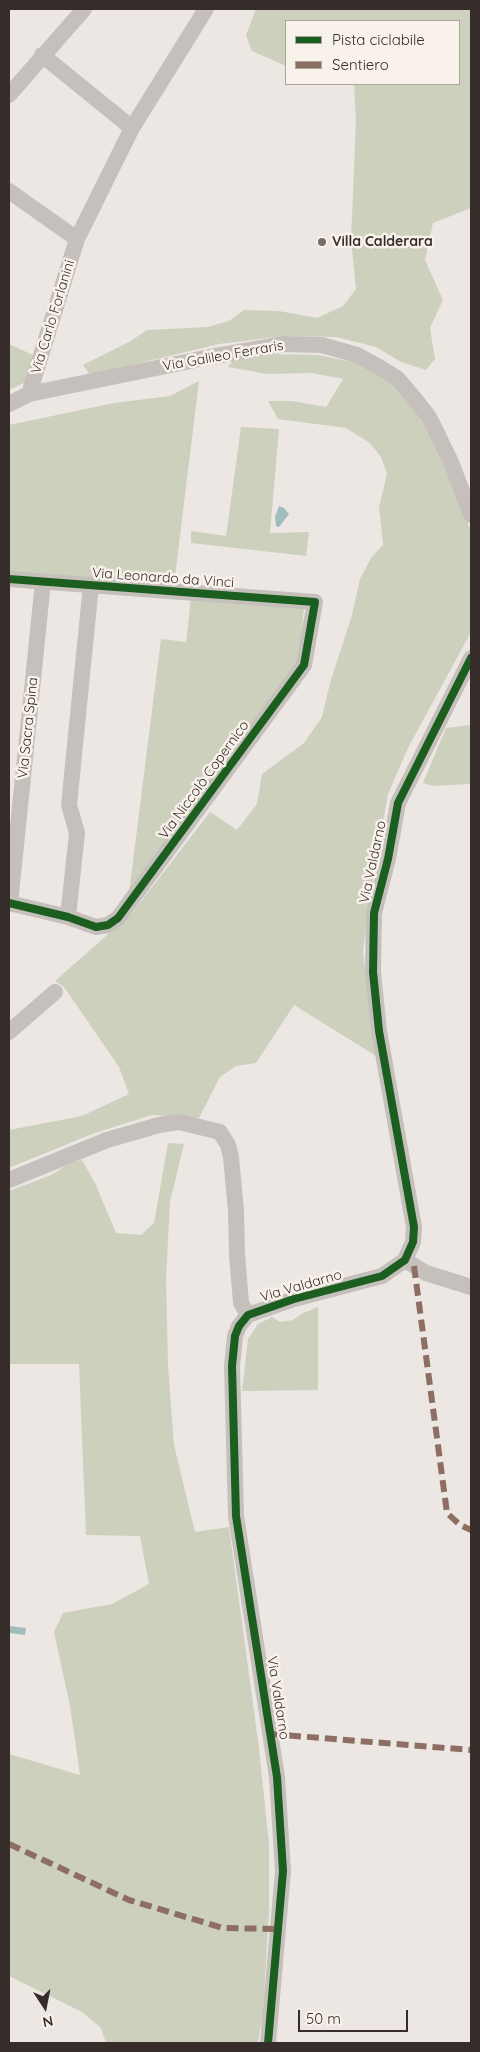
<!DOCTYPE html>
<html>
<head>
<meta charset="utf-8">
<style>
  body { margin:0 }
  #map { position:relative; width:480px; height:2052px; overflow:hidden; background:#ece7e3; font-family:Quicksand,sans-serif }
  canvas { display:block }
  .frame { position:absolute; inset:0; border:10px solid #362d2a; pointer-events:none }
  .legend { position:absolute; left:285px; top:20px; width:175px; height:65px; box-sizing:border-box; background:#f8f2eb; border:1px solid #aaa39e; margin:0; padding:6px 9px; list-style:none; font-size:15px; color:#362d2a }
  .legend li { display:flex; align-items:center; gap:10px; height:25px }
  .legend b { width:25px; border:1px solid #aaa39e }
  .north { position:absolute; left:20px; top:1982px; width:50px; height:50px; -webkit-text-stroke:4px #f8f2eb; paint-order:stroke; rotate:169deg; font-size:14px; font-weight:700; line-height:20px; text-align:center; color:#362d2a }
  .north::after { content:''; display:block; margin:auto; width:18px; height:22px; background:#362d2a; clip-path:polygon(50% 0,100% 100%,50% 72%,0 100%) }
  .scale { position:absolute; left:298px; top:2010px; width:110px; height:22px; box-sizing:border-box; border:2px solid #362d2a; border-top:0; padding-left:6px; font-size:15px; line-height:18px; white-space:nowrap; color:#362d2a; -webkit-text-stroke:4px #f8f2eb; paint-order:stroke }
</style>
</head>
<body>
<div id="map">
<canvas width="480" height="2052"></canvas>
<div class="frame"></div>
<ul class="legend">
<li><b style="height:6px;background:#1b5e20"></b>Pista ciclabile</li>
<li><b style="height:6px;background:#8d6e63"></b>Sentiero</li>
</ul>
<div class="north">N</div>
<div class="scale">50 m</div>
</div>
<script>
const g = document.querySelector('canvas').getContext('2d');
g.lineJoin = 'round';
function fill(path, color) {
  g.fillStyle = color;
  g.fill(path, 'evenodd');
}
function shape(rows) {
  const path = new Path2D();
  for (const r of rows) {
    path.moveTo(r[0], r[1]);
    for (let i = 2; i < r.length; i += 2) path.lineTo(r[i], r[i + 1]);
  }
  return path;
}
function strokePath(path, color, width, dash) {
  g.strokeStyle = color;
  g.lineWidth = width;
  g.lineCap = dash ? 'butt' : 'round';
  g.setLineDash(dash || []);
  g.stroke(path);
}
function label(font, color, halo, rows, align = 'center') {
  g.font = font + ' Quicksand,sans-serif';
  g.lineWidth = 5;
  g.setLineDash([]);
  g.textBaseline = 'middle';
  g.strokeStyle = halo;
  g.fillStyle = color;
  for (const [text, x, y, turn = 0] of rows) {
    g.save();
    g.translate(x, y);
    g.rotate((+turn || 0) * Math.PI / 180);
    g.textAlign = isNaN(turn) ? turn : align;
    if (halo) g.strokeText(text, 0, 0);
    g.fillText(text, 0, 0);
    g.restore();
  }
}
fill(shape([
  [256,9,471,9,471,208,433,223,425,260,443,300,430,328,435,359,426,370,401,362,376,347,336,337,284,336,219,344,90,375,83,365,129,342,147,330,207,327,229,321,244,310,279,311,317,318,343,306,356,289,351,240,356,121,354,84,459,84,459,21,286,21,286,66,252,51,246,35],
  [9,344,33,355,28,381,9,390],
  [267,354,318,355,362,364,391,381,413,406,435,444,471,531,471,632,408,748,388,794,368,908,363,952,376,1056,294,1005,256,1063,236,1066,220,1077,199,1118,152,1115,92,1134,9,1168,9,1130,82,1116,129,1094,119,1067,64,987,55,981,132,913,210,812,237,830,257,804,262,774,304,743,322,717,330,683,352,615,360,579,371,558,383,545,379,507,387,474,381,457,370,443,346,428,278,419,268,401,292,401,326,407,343,379,312,373,267,374,228,367,235,357],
  [199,381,174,585,9,575,9,425,114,403,170,396],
  [241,427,279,429,270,533,309,532,306,556,191,543,191,531,226,536],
  [191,598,304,607,299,663,129,893,161,639,186,642],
  [471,725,471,784,433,786,423,783,446,728],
  [168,1143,184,1144,170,1202,166,1279,168,1366,174,1445,195,1532,229,1527,259,1748,269,1844,269,1913,263,2013,258,2043,106,2043,101,2028,82,2012,9,1976,9,1754,80,1775,70,1706,54,1632,63,1613,112,1604,149,1584,140,1536,86,1535,79,1364,9,1364,9,1191,51,1175,70,1163,82,1160,95,1183,116,1233,141,1235,154,1223],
  [318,1307,318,1390,242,1391,248,1339,258,1324,272,1317,280,1322,293,1320,301,1314]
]), '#ced0be');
fill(shape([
  [279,506,284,508,289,514,279,527,276,526,275,517],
  [9,1626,26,1628,25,1635,9,1633]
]), '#a0bdbb');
strokePath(shape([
  [42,55,132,128,206,9],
  [9,95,84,9],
  [9,191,77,239,29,394],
  [77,239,132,128],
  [9,404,29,394,210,357,284,344,322,345,357,355,379,367,397,378,414,398,429,417,451,462,471,515],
  [9,579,315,602,304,665,118,918,108,925,96,927,68,917,9,903],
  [10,904,43,582],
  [68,917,77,833,69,805,91,585],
  [9,1032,55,992],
  [9,1180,107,1140,159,1125,179,1122,220,1132,228,1145,231,1157,236,1211,237,1254,241,1303,248,1315],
  [405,1260,426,1273,471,1287],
  [268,2043,283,1871,277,1777,236,1516,232,1366,235,1336,239,1326,248,1315,294,1299,382,1276,405,1260,413,1242,414,1227,379,1031,373,972,374,913,388,859,398,803,471,658]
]), '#c6c0bc', 16);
strokePath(shape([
  [414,1266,447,1513,460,1525,471,1530],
  [271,1734,471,1750],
  [9,1844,129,1900,223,1928,279,1929]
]), '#8d6e63', 6, [12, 6]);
strokePath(shape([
  [9,579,315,602,304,665,118,918,108,925,96,927,68,917,9,903],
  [268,2043,283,1871,277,1777,236,1516,232,1366,235,1336,239,1326,248,1315,294,1299,382,1276,405,1260,413,1242,414,1227,379,1031,373,972,374,913,388,859,398,803,471,658]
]), '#1b5e20', 8);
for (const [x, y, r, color] of [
  [322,242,5,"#766e6b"]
]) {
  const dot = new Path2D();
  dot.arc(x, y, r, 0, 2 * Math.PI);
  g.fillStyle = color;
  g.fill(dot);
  strokePath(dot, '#f8f2eb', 2);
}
label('bold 14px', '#362d2a', '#f8f2eb', [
  ["Villa Calderara",332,242]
], 'left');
label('14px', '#362d2a', '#f8f2eb', [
  ["Via Carlo Forlanini",53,317,-73],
  ["Via Galileo Ferraris",223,356,-10],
  ["Via Leonardo da Vinci",163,578,4],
  ["Via Sacra Spina",28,728,-84],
  ["Via Niccolò Copernico",204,780,-54],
  ["Via Valdarno",373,862,-78],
  ["Via Valdarno",301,1286,-16],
  ["Via Valdarno",278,1698,81]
]);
</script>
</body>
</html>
